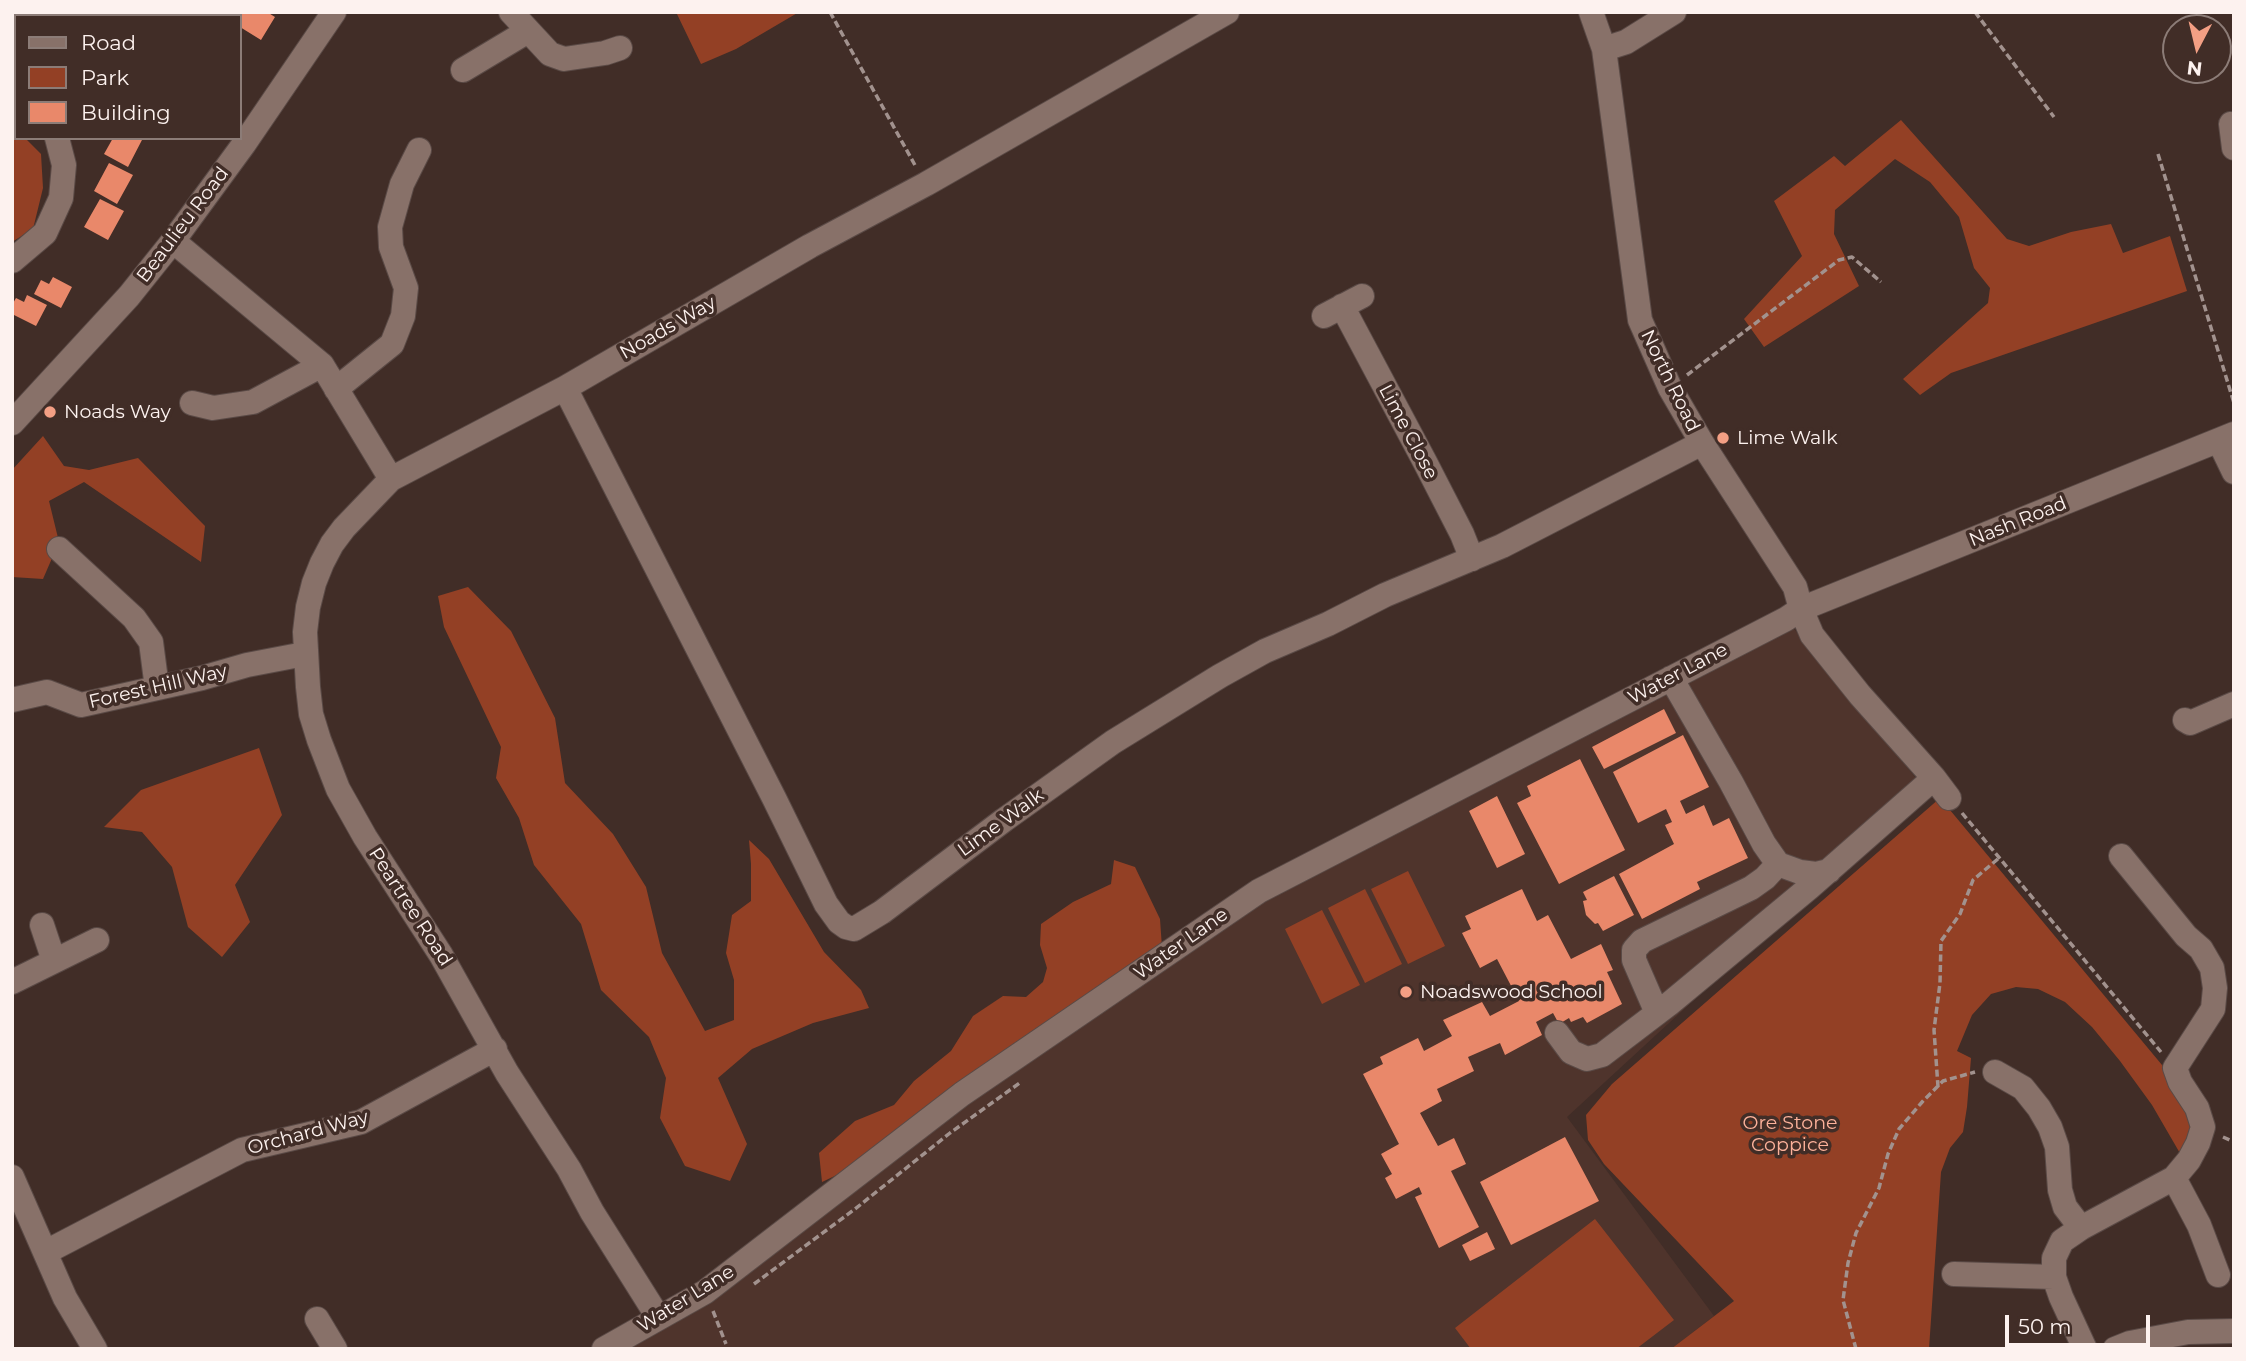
<!DOCTYPE html>
<html>
<head>
<meta charset="utf-8">
<style>
  body { margin:0 }
  #map { position:relative; width:2246px; height:1361px; overflow:hidden; background:#412d27; font-family:Montserrat,sans-serif }
  canvas { display:block }
  .frame { position:absolute; inset:0; border:14px solid #fdf2ef; pointer-events:none }
  .legend { position:absolute; left:14px; top:14px; width:228px; height:126px; box-sizing:border-box; background:#412d27; border:2px solid #8c7c77; margin:0; padding:9px 12px; list-style:none; font-size:21px; color:#fdf2ef }
  .legend li { display:flex; align-items:center; gap:14px; height:35px }
  .legend b { width:35px; border:2px solid #8c7c77 }
  .north { position:absolute; left:2162px; top:14px; width:70px; height:70px; box-sizing:border-box; background:#412d27; border:2px solid #8c7c77; border-radius:50%; rotate:187deg; font-size:19px; font-weight:700; line-height:28px; text-align:center; color:#fdf2ef }
  .north::after { content:''; display:block; margin:auto; width:24px; height:32px; background:#f39f84; clip-path:polygon(50% 0,100% 100%,50% 72%,0 100%) }
  .scale { position:absolute; left:2005px; top:1315px; width:145px; height:32px; box-sizing:border-box; border:4px solid #fdf2ef; border-top:0; padding-left:9px; font-size:21px; line-height:24px; white-space:nowrap; color:#fdf2ef; -webkit-text-stroke:5px #412d27; paint-order:stroke }
</style>
</head>
<body>
<div id="map">
<canvas width="2246" height="1361"></canvas>
<div class="frame"></div>
<ul class="legend">
<li><b style="height:9px;background:#887169"></b>Road</li>
<li><b style="height:19px;background:#934025"></b>Park</li>
<li><b style="height:19px;background:#e9886a"></b>Building</li>
</ul>
<div class="north">N</div>
<div class="scale">50 m</div>
</div>
<script>
const g = document.querySelector('canvas').getContext('2d');
g.lineJoin = 'round';
function fill(path, color) {
  g.fillStyle = color;
  g.fill(path, 'evenodd');
}
function shape(rows) {
  const path = new Path2D();
  for (const r of rows) {
    path.moveTo(r[0], r[1]);
    for (let i = 2; i < r.length; i += 2) path.lineTo(r[i], r[i + 1]);
  }
  return path;
}
function strokePath(path, color, width, dash) {
  g.strokeStyle = color;
  g.lineWidth = width;
  g.lineCap = dash ? 'butt' : 'round';
  g.setLineDash(dash || []);
  g.stroke(path);
}
function label(font, color, halo, rows, align = 'center') {
  g.font = font + ' Montserrat,sans-serif';
  g.lineWidth = 7;
  g.setLineDash([]);
  g.textBaseline = 'middle';
  g.strokeStyle = halo;
  g.fillStyle = color;
  for (const [text, x, y, turn = 0] of rows) {
    g.save();
    g.translate(x, y);
    g.rotate((+turn || 0) * Math.PI / 180);
    g.textAlign = isNaN(turn) ? turn : align;
    if (halo) g.strokeText(text, 0, 0);
    g.fillText(text, 0, 0);
    g.restore();
  }
}
fill(shape([
  [1786,619,1924,788,1567,1117,1714,1316,1671,1349,591,1349,822,1203,1259,891]
]), '#4f342c');
fill(shape([
  [676,12,799,12,736,49,701,64],
  [1901,120,2007,239,2029,246,2071,232,2111,224,2123,253,2170,236,2187,291,1951,373,1920,395,1903,379,1988,303,1990,288,1974,268,1959,217,1930,182,1895,159,1835,210,1834,234,1859,286,1764,347,1744,319,1802,256,1774,201,1834,156,1845,166],
  [12,125,16,128,16,138,25,138,41,154,43,188,33,229,12,242],
  [43,436,64,466,89,470,138,458,205,526,201,562,84,482,49,501,59,542,43,579,12,577,12,470],
  [468,587,511,631,555,718,565,783,613,834,646,887,662,953,705,1031,734,1020,734,980,726,953,732,915,751,901,751,864,749,840,769,859,824,952,861,990,869,1008,813,1023,752,1049,718,1078,747,1144,730,1181,685,1166,660,1118,666,1078,649,1037,601,990,581,924,534,865,519,818,496,778,501,747,444,627,438,596],
  [259,748,282,815,235,885,250,922,222,957,188,927,172,867,142,832,104,827,141,790],
  [1940,798,2162,1065,2180,1094,2191,1128,2181,1155,2152,1105,2120,1061,2092,1027,2065,1002,2038,989,2016,987,1991,994,1972,1015,1957,1051,1971,1058,1967,1107,1963,1132,1950,1148,1941,1172,1929,1349,1671,1349,1734,1301,1604,1164,1588,1140,1586,1115,1612,1084],
  [1114,860,1135,867,1160,919,1163,962,860,1164,822,1182,819,1153,855,1121,894,1105,914,1081,951,1051,973,1016,1003,996,1026,997,1043,982,1047,968,1040,945,1041,924,1073,902,1111,884],
  [1408,871,1445,946,1408,964,1371,889],
  [1365,889,1402,964,1365,983,1328,908],
  [1322,910,1360,985,1322,1004,1285,929],
  [1595,1219,1674,1320,1636,1349,1471,1349,1455,1328]
]), '#934025');
fill(shape([
  [217,12,267,12,275,17,261,40,240,27,240,16,222,16],
  [113,138,143,138,128,167,104,154],
  [109,163,133,175,117,204,94,191],
  [100,199,124,211,108,240,84,227],
  [53,277,72,287,61,308,34,294,41,280,49,284],
  [27,295,47,305,36,326,12,314,12,305,16,298,24,302],
  [1664,709,1676,733,1604,769,1592,747],
  [1683,735,1709,787,1680,801,1686,814,1704,805,1713,826,1729,818,1748,858,1697,882,1700,889,1642,919,1619,874,1674,844,1665,825,1672,822,1666,809,1638,823,1613,772],
  [1580,759,1625,850,1559,884,1517,803,1531,796,1527,786],
  [1497,796,1525,854,1497,868,1469,811],
  [1614,876,1634,915,1603,931,1598,923,1595,924,1586,915,1583,901,1587,900,1583,892],
  [1522,889,1537,921,1548,915,1571,959,1601,944,1613,970,1607,972,1622,1004,1587,1023,1583,1017,1571,1022,1569,1018,1559,1024,1553,1013,1536,1022,1542,1035,1505,1055,1500,1043,1468,1057,1474,1071,1437,1089,1442,1101,1420,1113,1438,1146,1454,1138,1466,1164,1451,1171,1479,1227,1439,1248,1415,1197,1422,1194,1419,1187,1396,1199,1385,1178,1392,1174,1381,1154,1399,1144,1363,1074,1383,1064,1380,1057,1418,1038,1424,1051,1452,1036,1443,1020,1482,1002,1490,1016,1519,1001,1497,959,1480,968,1462,933,1471,929,1465,916],
  [1565,1137,1599,1201,1511,1245,1480,1182],
  [1487,1232,1495,1249,1470,1261,1462,1245]
]), '#e9886a');
const minor = shape([
  [511,12,550,54,564,59,605,53,620,48],
  [1591,12,1604,49,1640,320,1670,388,1702,443,1795,587,1801,609,1812,635,1860,695,1934,778,1949,798],
  [78,16,80,12],
  [1604,49,1626,42,1674,12],
  [12,65,16,71],
  [463,70,528,31],
  [2231,124,2234,148],
  [173,241,322,365,391,479,565,388,810,246,926,184,1227,12],
  [12,261,45,233,61,198,64,165,57,138],
  [1342,306,1425,462,1462,534,1472,559],
  [1324,316,1362,296],
  [565,388,774,798,826,904,839,922,846,927,854,929,882,912,1004,820,1113,742,1220,676,1265,651,1328,624,1385,595,1502,546,1702,443],
  [336,389,392,344,403,316,406,288,391,247,390,227,402,184,419,150],
  [192,403,213,408,253,402,322,365],
  [12,423,129,296,173,241,244,144,334,12],
  [2219,441,2234,472],
  [391,479,344,528,332,544,322,563,314,583,308,607,305,632,308,687,311,714,319,740,338,789,365,837,441,955,507,1073,569,1169,592,1212,658,1317],
  [59,549,134,618,151,642,157,688],
  [1671,678,1731,782,1764,844,1778,864,1800,872,1816,874,1829,871],
  [12,700,47,692,81,705,202,678,247,665,294,656,306,655],
  [2185,720,2190,723,2234,704],
  [42,925,54,961],
  [12,982,97,940],
  [1657,1013,1634,960,1634,950,1642,941,1751,888,1765,878,1778,864],
  [1557,1033,1571,1052,1587,1059,1602,1055,1669,1004,1810,887,1934,778],
  [1995,1072,2023,1088,2039,1108,2050,1127,2057,1147,2060,1190,2065,1207,2081,1228],
  [12,1177,65,1298,95,1349],
  [2174,1178,2199,1225,2218,1275],
  [46,1252,242,1150,361,1122,495,1049],
  [1954,1274,2054,1277],
  [317,1319,335,1349],
  [604,1349,705,1292,962,1094,1259,891,1786,619,1801,609,2234,434],
  [2085,1349,2061,1297,2054,1277,2054,1258,2062,1241,2081,1228,2174,1178,2189,1160,2198,1143,2203,1127,2197,1108,2180,1082,2175,1068,2213,1009,2215,988,2212,968,2201,949,2186,936,2121,856],
  [2115,1349,2130,1343,2188,1332,2234,1331]
]);
strokePath(minor, '#5a4a46', 26);
strokePath(shape([
  [830,12,916,167],
  [1975,12,2054,117],
  [2158,154,2234,403],
  [1687,375,1839,260,1852,257,1881,282],
  [1962,813,2161,1052],
  [1938,1087,1934,1030,1940,983,1941,941,1960,914,1973,880,1999,858],
  [2223,1137,2234,1142],
  [754,1284,855,1209,950,1133,1021,1082],
  [713,1311,726,1344],
  [1856,1349,1843,1300,1848,1263,1856,1233,1879,1188,1888,1154,1899,1129,1923,1101,1943,1081,1975,1072]
]), '#a2928e', 3.5, [7, 3.5]);
strokePath(minor, '#887169', 24);
for (const [x, y, r, color] of [
  [50,412,7,"#f39f84"],
  [1723,438,7,"#f39f84"],
  [1406,992,7,"#f39f84"]
]) {
  const dot = new Path2D();
  dot.arc(x, y, r, 0, 2 * Math.PI);
  g.fillStyle = color;
  g.fill(dot);
  strokePath(dot, '#412d27', 2.5);
}
label('19px', '#fdf2ef', '#412d27', [
  ["Beaulieu Road",183,225,-53],
  ["Noads Way",668,328,-30],
  ["North Road",1670,381,64],
  ["Lime Close",1408,432,62],
  ["Nash Road",2018,522,-22],
  ["Water Lane",1678,674,-28],
  ["Forest Hill Way",158,687,-13],
  ["Lime Walk",1001,823,-36],
  ["Peartree Road",410,907,57],
  ["Water Lane",1181,944,-35],
  ["Orchard Way",308,1133,-15],
  ["Water Lane",686,1299,-32]
]);
label('19px', '#fdf2ef', '#412d27', [
  ["Noads Way",64,412],
  ["Lime Walk",1737,438],
  ["Noadswood School",1420,992]
], 'left');
label('19px', '#fcb19a', '#412d27', [
  ["Ore Stone",1790,1123],
  ["Coppice",1790,1145]
]);
</script>
</body>
</html>
